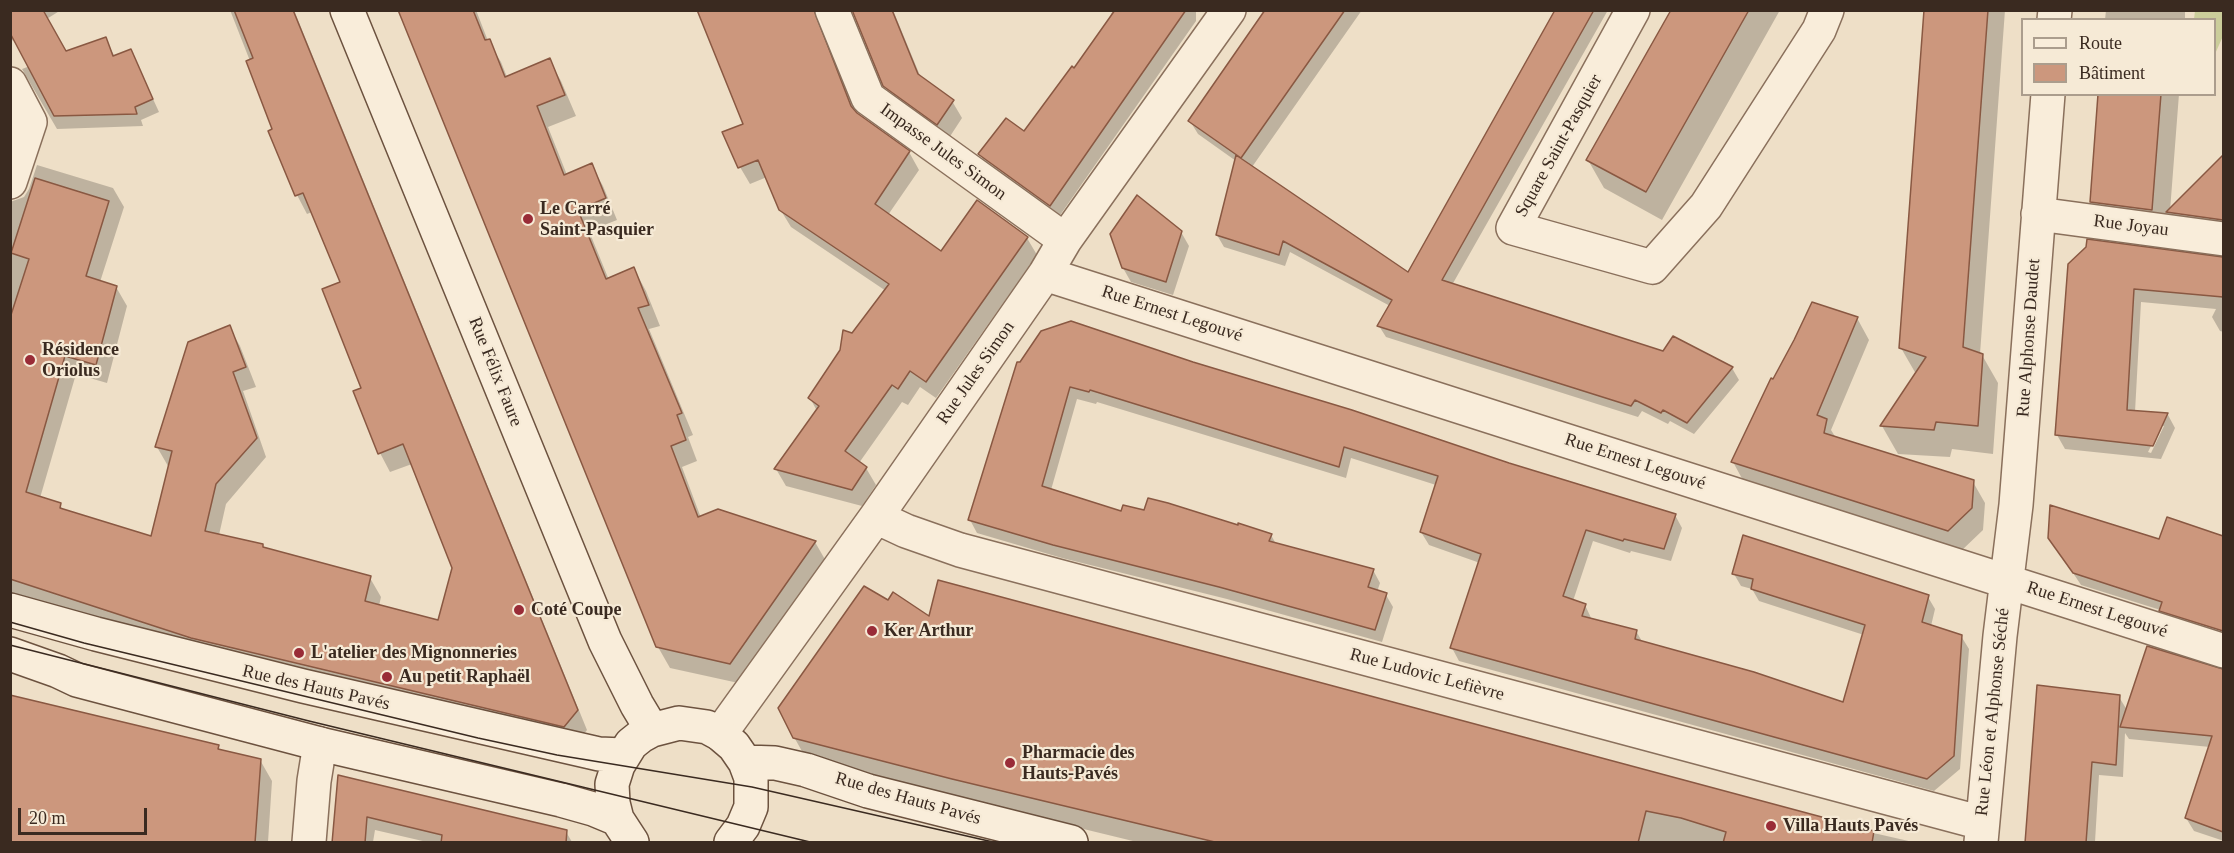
<!DOCTYPE html>
<html>
<head>
<meta charset="utf-8">
<style>
  body { margin:0 }
  #map { position:relative; width:2234px; height:853px; overflow:hidden; background:#eedfc7; font-family:Georgia,serif }
  canvas { display:block }
  .frame { position:absolute; inset:0; border:12px solid #3a2a20; pointer-events:none }
  .legend { position:absolute; left:2021px; top:18px; width:195px; height:78px; box-sizing:border-box; background:#f6ead6; border:2px solid #ab9d8d; margin:0; padding:8px 10px; list-style:none; font-size:18px; color:#3a2a20 }
  .legend li { display:flex; align-items:center; gap:12px; height:30px }
  .legend b { width:30px; border:2px solid #ab9d8d }
  .scale { position:absolute; left:18px; top:808px; width:129px; height:27px; box-sizing:border-box; border:3px solid #3a2a20; border-top:0; padding-left:8px; font-size:18px; line-height:21px; white-space:nowrap; color:#3a2a20; -webkit-text-stroke:4px #f6ead6; paint-order:stroke }
</style>
</head>
<body>
<div id="map">
<canvas width="2234" height="853"></canvas>
<div class="frame"></div>
<ul class="legend">
<li><b style="height:8px;background:#f9edda"></b>Route</li>
<li><b style="height:16px;background:#cc977d"></b>Bâtiment</li>
</ul>
<div class="scale">20 m</div>
</div>
<script>
const g = document.querySelector('canvas').getContext('2d');
g.lineJoin = 'round';
function fill(path, color) {
  g.fillStyle = color;
  g.fill(path, 'evenodd');
}
function shape(rows) {
  const path = new Path2D();
  for (const r of rows) {
    path.moveTo(r[0], r[1]);
    for (let i = 2; i < r.length; i += 2) path.lineTo(r[i], r[i + 1]);
  }
  return path;
}
function strokePath(path, color, width, dash) {
  g.strokeStyle = color;
  g.lineWidth = width;
  g.lineCap = dash ? 'butt' : 'round';
  g.setLineDash(dash || []);
  g.stroke(path);
}
function label(font, color, halo, rows, align = 'center') {
  g.font = font + ' Georgia,serif';
  g.lineWidth = 4.5;
  g.setLineDash([]);
  g.textBaseline = 'middle';
  g.strokeStyle = halo;
  g.fillStyle = color;
  for (const [text, x, y, turn = 0] of rows) {
    g.save();
    g.translate(x, y);
    g.rotate((+turn || 0) * Math.PI / 180);
    g.textAlign = isNaN(turn) ? turn : align;
    if (halo) g.strokeText(text, 0, 0);
    g.fillText(text, 0, 0);
    g.restore();
  }
}
fill(shape([
  [2195,11,2223,11,2223,36,2215,54,2214,20,2194,19]
]), '#cbcd9a');
fill(shape([
  [10,10,61,10,10,42],
  [230,10,294,10,587,730,575,745,10,595,10,202,24,197,29,189,37,165,113,188,124,207,100,282,116,287,127,306,107,383,76,374,40,498,60,504,62,509,152,538,170,466,168,466,157,447,229,327,240,346,256,387,243,391,266,457,226,504,219,535,370,578,381,597,379,606,439,621,454,568,412,464,390,472,380,453,363,389,342,283,312,212,307,214,297,195,250,61],
  [400,10,476,10,488,41,501,62,507,77,549,60,561,81,576,116,548,127,567,175,591,165,603,186,617,220,589,231,609,280,634,269,646,291,660,326,649,329,693,435,688,437,697,461,682,467,701,518,815,542,827,563,743,684,670,668,658,647],
  [706,10,833,10,822,26,824,36,856,114,909,152,919,170,888,215,942,253,1027,238,1037,255,936,398,920,387,908,405,902,402,859,463,866,468,876,485,862,506,786,486,776,469,817,411,810,398,852,335,886,291,791,227,780,209,767,177,750,184,740,167,745,125],
  [850,10,893,10,921,78,952,101,962,118,947,141,895,103,885,85,855,12],
  [1114,10,1196,10,1196,21,1058,218,987,168,980,154,1024,133,1075,71,1113,16,1111,14],
  [1267,10,1362,10,1252,167,1409,274,1557,10,1608,10,1452,285,1664,353,1673,338,1732,368,1739,380,1694,434,1670,421,1668,424,1642,411,1638,417,1386,337,1379,326,1390,306,1290,252,1285,266,1224,247,1217,235,1236,161,1198,134,1190,121],
  [1672,10,1780,10,1662,220,1604,188,1588,160],
  [1925,10,2005,10,1980,354,1982,355,1998,383,1993,454,1952,449,1950,457,1898,454,1882,426,1916,374,1901,348],
  [2106,10,2185,10,2185,20,2105,20],
  [105,38,115,57,131,51,159,112,141,120,143,126,57,129,22,69],
  [2100,94,2179,94,2170,211,2205,176,2224,180,2224,232,2176,226,2170,215,2168,238,2108,230,2091,202],
  [1181,232,1189,246,1173,295,1131,282,1123,268],
  [2221,259,2224,259,2224,332,2220,331,2212,317,2216,309,2141,302,2135,412,2168,415,2175,428,2161,459,2065,449,2057,435,2070,265],
  [2161,426,2164,426,2151,453,2148,452],
  [1857,318,1869,340,1831,430,1836,438,1973,482,1985,503,1983,530,1960,552,1745,484,1733,462,1774,381],
  [1018,363,1192,364,1675,515,1682,528,1671,561,1631,551,1630,553,1593,541,1573,601,1585,605,1592,620,1636,631,1643,643,1844,704,1864,635,1759,601,1752,589,1741,586,1734,574,1928,597,1935,609,1931,626,1961,636,1969,649,1960,769,1934,791,1459,661,1452,648,1480,563,1429,545,1421,532,1436,485,1351,458,1346,478,1097,402,1096,404,1077,399,1051,490,1122,513,1271,535,1276,544,1373,570,1380,583,1377,592,1386,595,1393,607,1382,642,1227,599,1062,558,977,533,970,520],
  [2223,533,2224,630,2081,585,2050,538,2159,541,2221,536],
  [889,603,930,618,1913,842,1137,842,808,762,794,737],
  [2143,663,2224,689,2224,841,2194,831,2186,818,2210,747,2129,739,2125,733,2123,777,2099,775,2095,842,2027,842,2119,697,2127,710],
  [218,746,221,752,260,760,272,781,268,842,10,842],
  [339,777,565,830,572,842,427,842,375,830,373,842,334,842]
]), '#0003');
const building = shape([
  [10,10,43,10,66,51,106,37,113,56,131,49,153,99,135,107,137,114,54,116,10,33,10,10],
  [234,10,293,10,578,710,564,727,191,638,10,579,10,318,29,259,11,253,35,178,109,201,86,276,117,286,96,365,65,356,26,492,61,503,60,508,151,536,172,451,155,447,188,342,230,325,246,367,233,372,257,438,216,484,205,531,263,544,263,547,371,576,365,601,438,620,452,568,403,444,378,454,353,391,361,388,322,289,340,282,303,193,295,196,268,131,272,129,246,61,253,58,234,10],
  [398,10,473,10,485,40,490,39,505,77,550,58,565,95,537,106,564,175,592,163,606,198,578,210,606,279,634,267,649,305,638,308,682,413,677,415,686,440,671,446,698,517,718,509,816,541,730,664,656,647,398,10],
  [697,10,814,10,851,106,857,113,910,151,875,204,941,251,977,200,1028,237,926,382,910,371,898,389,892,385,845,451,867,467,852,490,774,469,819,406,808,398,840,350,843,330,852,333,889,284,779,210,758,160,738,168,722,132,743,124,697,10],
  [852,10,892,10,918,74,954,100,937,125,883,86,852,10],
  [1115,10,1186,10,1050,206,978,154,1006,118,1024,131,1072,66,1074,68,1115,10],
  [1265,10,1345,10,1241,158,1188,121,1265,10],
  [1555,10,1594,10,1442,280,1663,351,1673,336,1733,367,1687,423,1663,410,1661,413,1635,400,1631,406,1377,326,1392,300,1283,241,1279,255,1216,235,1236,155,1408,272,1555,10],
  [1671,10,1749,10,1646,192,1586,160,1671,10],
  [1924,10,1988,10,1963,347,1983,354,1978,426,1936,422,1934,430,1880,426,1926,357,1899,348,1924,10],
  [2098,94,2161,94,2152,210,2090,202,2098,94],
  [2223,155,2223,220,2166,212,2223,155],
  [1137,195,1182,231,1166,282,1122,268,1110,234,1137,195],
  [2087,239,2223,257,2223,297,2134,289,2127,410,2168,413,2153,446,2055,435,2068,264,2086,247,2087,239],
  [1812,302,1858,317,1817,415,1827,419,1824,433,1974,480,1972,508,1948,531,1731,462,1771,378,1773,379,1794,340,1812,302],
  [1071,321,1193,362,1352,410,1509,463,1676,514,1664,549,1624,539,1623,541,1586,530,1563,596,1586,604,1582,616,1637,630,1635,639,1754,672,1843,702,1865,625,1751,589,1753,579,1732,574,1743,535,1929,595,1922,622,1962,635,1954,756,1927,779,1450,648,1481,554,1420,532,1438,476,1344,447,1339,467,1090,390,1089,392,1070,387,1042,486,1121,511,1123,505,1144,510,1148,498,1168,503,1238,525,1238,523,1272,534,1269,541,1374,569,1368,587,1387,593,1375,630,1219,587,1053,545,968,520,1017,362,1020,362,1041,331,1071,321],
  [2050,505,2159,539,2167,517,2223,536,2223,631,2159,611,2162,602,2073,573,2048,538,2050,505],
  [938,580,1874,831,1872,843,1723,843,1726,832,1681,818,1646,811,1638,843,1219,843,952,779,793,738,778,708,864,586,888,600,893,592,929,616,938,580],
  [2147,646,2223,669,2223,832,2185,818,2212,736,2120,727,2147,646],
  [2037,685,2120,695,2116,765,2092,762,2086,843,2025,843,2037,685],
  [10,695,219,745,218,749,261,759,255,843,10,843,10,695],
  [338,775,567,830,566,843,441,843,442,835,367,817,365,843,332,843,338,775]
]);
fill(building, '#cc977d');
strokePath(building, '#895842', 1.5);
const street = shape([
  [832,10,868,98,1065,240],
  [1633,10,1513,228,1652,267,1706,206,1819,30,1827,10],
  [2054,20,2055,10],
  [10,84,30,122,10,182],
  [2038,214,2224,239],
  [1045,274,2224,651],
  [876,517,906,531,960,550,1982,823],
  [720,734,876,517,1045,274,1065,240,1229,10],
  [309,842,314,781,320,744],
  [1981,842,2000,636,2016,505,2048,94]
]);
const secondary = shape([
  [347,10,605,641,637,705,652,730],
  [10,610,96,634,303,686,599,754,623,755],
  [10,654,58,671,77,680,320,744,561,800,593,809,617,819],
  [745,762,775,763,806,770,868,791,1071,842],
  [632,842,617,819,613,803,612,784,618,765,631,744,641,736,652,730,679,723,707,727,720,734,734,746,745,762,751,778,751,807,743,826,731,842]
]);
strokePath(street, '#8a705c', 36);
strokePath(secondary, '#6c523f', 36);
strokePath(street, '#f9edda', 33);
strokePath(secondary, '#f9edda', 33);
strokePath(shape([
  [10,622,84,643,478,738,557,755,752,787,993,842],
  [10,645,309,721,810,842]
]), '#3a2a20', 1.5);
for (const [x, y, r, color] of [
  [528,219,6,"#992c37"],
  [30,360,6,"#992c37"],
  [519,610,6,"#992c37"],
  [872,631,6,"#992c37"],
  [299,653,6,"#992c37"],
  [387,677,6,"#992c37"],
  [1010,763,6,"#992c37"],
  [1771,826,6,"#992c37"]
]) {
  const dot = new Path2D();
  dot.arc(x, y, r, 0, 2 * Math.PI);
  g.fillStyle = color;
  g.fill(dot);
  strokePath(dot, '#f6ead6', 2);
}
label('18px', '#3a2a20', '#f6ead6', [
  ["Square Saint-Pasquier",1559,146,-61],
  ["Impasse Jules Simon",943,152,36],
  ["Rue Joyau",2131,226,7],
  ["Rue Ernest Legouvé",1172,314,18],
  ["Rue Alphonse Daudet",2029,338,-86],
  ["Rue Félix Faure",495,372,68],
  ["Rue Jules Simon",976,373,-55],
  ["Rue Ernest Legouvé",1635,462,18],
  ["Rue Ernest Legouvé",2097,610,18],
  ["Rue Ludovic Lefièvre",1427,675,15],
  ["Rue des Hauts Pavés",316,688,13],
  ["Rue Léon et Alphonse Séché",1993,712,-84],
  ["Rue des Hauts Pavés",908,799,16]
]);
label('bold 18px', '#3a2a20', '#f6ead6', [
  ["Le Carré",540,209],
  ["Saint-Pasquier",540,230],
  ["Résidence",42,350],
  ["Oriolus",42,371],
  ["Coté Coupe",531,610],
  ["Ker Arthur",884,631],
  ["L'atelier des Mignonneries",311,653],
  ["Au petit Raphaël",399,677],
  ["Pharmacie des",1022,753],
  ["Hauts-Pavés",1022,774],
  ["Villa Hauts Pavés",1783,826]
], 'left');
</script>
</body>
</html>
